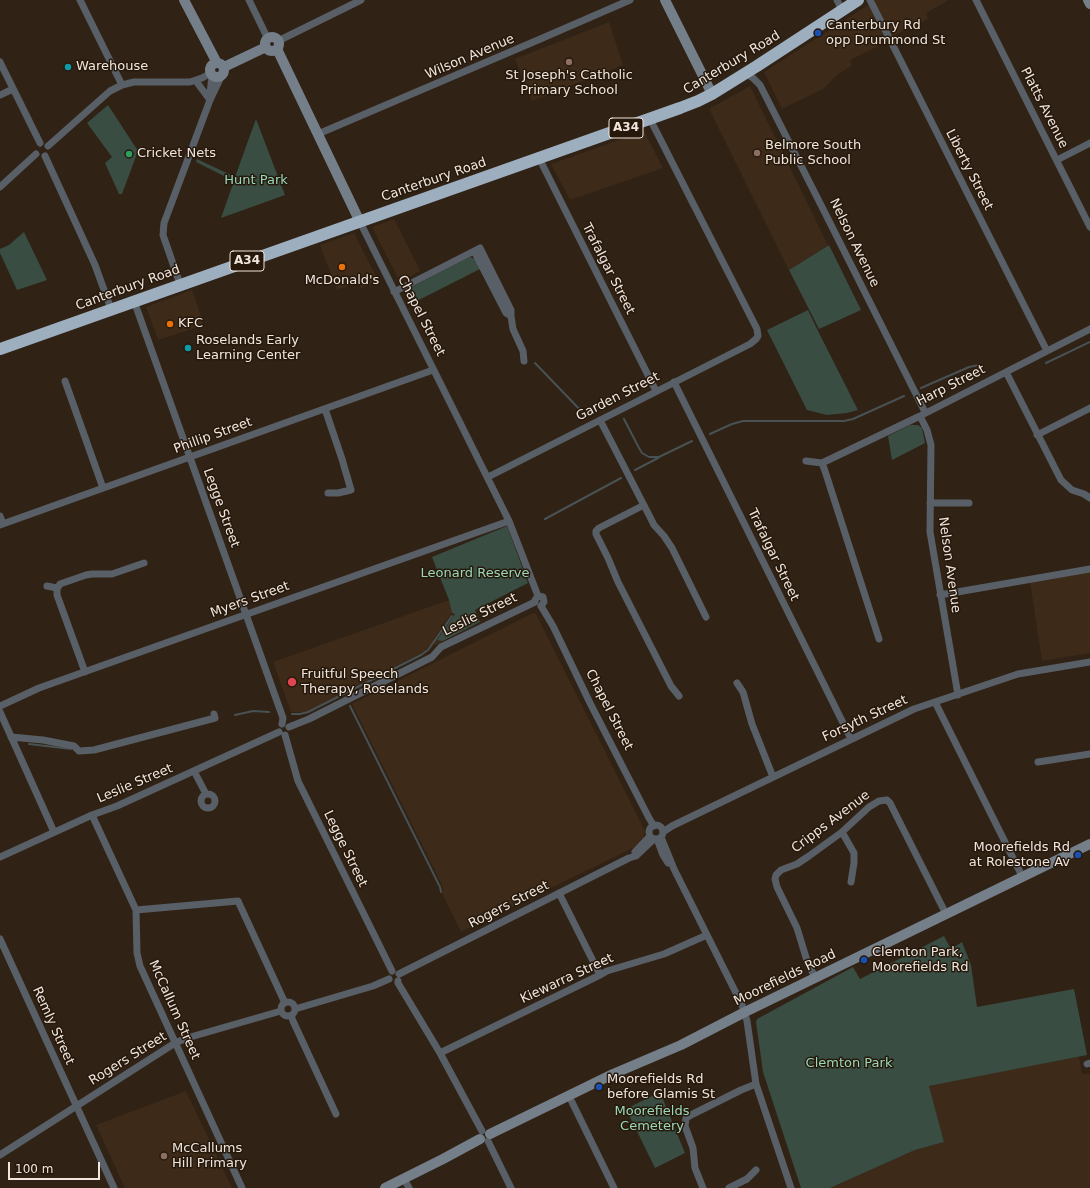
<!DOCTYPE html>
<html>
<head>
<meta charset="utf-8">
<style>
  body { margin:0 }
  #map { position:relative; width:1090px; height:1188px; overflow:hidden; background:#302215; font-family:"DejaVu Sans",sans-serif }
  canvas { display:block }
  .scale { position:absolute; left:8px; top:1162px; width:92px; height:18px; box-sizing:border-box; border:2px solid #f0e6de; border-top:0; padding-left:5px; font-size:12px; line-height:14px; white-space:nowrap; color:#f0e6de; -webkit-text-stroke:3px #26190c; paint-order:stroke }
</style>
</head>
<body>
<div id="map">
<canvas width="1090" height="1188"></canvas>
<div class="scale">100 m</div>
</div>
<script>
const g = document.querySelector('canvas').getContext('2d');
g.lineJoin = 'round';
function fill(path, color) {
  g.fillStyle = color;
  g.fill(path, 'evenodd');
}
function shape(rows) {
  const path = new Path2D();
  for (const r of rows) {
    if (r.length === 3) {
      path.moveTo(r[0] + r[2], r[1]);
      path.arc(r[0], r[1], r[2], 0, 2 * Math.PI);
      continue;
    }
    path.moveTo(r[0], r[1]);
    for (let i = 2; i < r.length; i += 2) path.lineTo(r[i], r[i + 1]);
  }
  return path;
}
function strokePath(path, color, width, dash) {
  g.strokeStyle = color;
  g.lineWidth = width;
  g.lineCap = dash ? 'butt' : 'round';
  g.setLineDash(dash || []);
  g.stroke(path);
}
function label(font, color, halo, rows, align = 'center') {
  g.font = font + ' "DejaVu Sans",sans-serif';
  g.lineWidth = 3;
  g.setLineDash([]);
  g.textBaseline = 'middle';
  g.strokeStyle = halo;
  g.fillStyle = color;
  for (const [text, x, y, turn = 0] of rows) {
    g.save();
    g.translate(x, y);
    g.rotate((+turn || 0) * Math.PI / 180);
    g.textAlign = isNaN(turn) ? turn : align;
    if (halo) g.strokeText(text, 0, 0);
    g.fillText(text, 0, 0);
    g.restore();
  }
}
fill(shape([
  [876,0,949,0,926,13,928,19,897,34,881,45,850,60,852,66,838,74,823,89,782,109,764,72],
  [609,22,623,65,532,101,515,59],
  [750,86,828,245,789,270,709,109],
  [644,131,663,168,570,200,551,164],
  [394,219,420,271,400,282,372,227],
  [354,233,379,282,361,288,358,282,337,290,320,245],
  [192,290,204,325,158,340,146,307],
  [1090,572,1090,653,1042,661,1030,582],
  [449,600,452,613,434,639,443,641,436,645,431,644,425,651,307,712,291,712,273,662],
  [533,613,536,614,645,831,643,837,635,847,461,932,442,893,443,887,352,704],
  [1079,1056,1082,1074,1090,1073,1090,1188,830,1188,915,1150,944,1142,929,1086],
  [186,1091,232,1188,125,1188,96,1125]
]), '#3d2a18');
fill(shape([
  [108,105,138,151,122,194,119,194,105,163,112,157,87,123],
  [256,119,285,195,221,218,234,181,196,162,197,159,235,177],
  [24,232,47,280,17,290,0,253,0,249,9,245],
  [829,245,861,310,819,329,789,270],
  [470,257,475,259,480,269,411,304,404,291],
  [808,310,818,331,858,410,847,413,827,415,807,410,767,330],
  [910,425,918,425,922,428,925,443,892,460,888,436],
  [507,526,528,583,475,610,480,622,443,641,437,640,455,614,452,613,449,600,432,557],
  [944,936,951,949,962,942,971,965,977,1007,1074,989,1087,1055,929,1086,944,1142,915,1150,830,1188,801,1188,763,1072,756,1022,757,1019,853,967,860,979],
  [660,1092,685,1153,655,1168,626,1109]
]), '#394d43');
strokePath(shape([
  [535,363,586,416],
  [1046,363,1090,342],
  [921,388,969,367,979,365],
  [624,419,639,448,642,453,649,457,659,457,692,441],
  [710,434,732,424,743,421,844,421,853,419,904,396],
  [635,470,658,458],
  [545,519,621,478],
  [350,706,440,887,441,892],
  [292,714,300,714,308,712,421,655,428,650,452,616],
  [235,715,253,711,269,712],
  [29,744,71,749]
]), '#485154', 2);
strokePath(shape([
  [80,0,122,85],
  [249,0,268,39],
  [837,0,842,10],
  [870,0,1047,351],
  [976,0,1090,227],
  [278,41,361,0],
  [0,62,40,143],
  [745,73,753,78,760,85,821,205,925,412],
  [196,81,210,100],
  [210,94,212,75],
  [0,95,13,89],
  [318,134,538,40,630,0],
  [48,146,110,91,122,85,134,82,190,82,202,78,211,73],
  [45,156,95,265,111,309],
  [539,158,656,391],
  [1057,160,1090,143],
  [0,187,36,154],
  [360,222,509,521,538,596],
  [180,284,163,235,164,223,210,100,222,75],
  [394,292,480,248,511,310,511,316,506,313,474,251],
  [134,301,283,718,282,724],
  [511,316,513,329,523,351,524,361],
  [1006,372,1061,480,1072,490,1084,494,1090,498],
  [65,381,103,488],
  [674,382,851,739],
  [325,409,342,459,351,490,338,493,328,493],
  [920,416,927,430,931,445,930,532,958,695],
  [600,420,650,517,654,525,664,536,672,548,706,617],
  [1037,435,1090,408],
  [806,461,822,463],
  [822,463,920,416,1090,329],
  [822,463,825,471,879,639],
  [488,477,750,344,756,339,758,336,757,329,650,119],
  [930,503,969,503],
  [644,505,599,528,596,531,596,534,608,558,618,582,671,686,679,696],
  [0,516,3,524],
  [0,525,433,370],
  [47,586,57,588],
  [940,595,1090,569],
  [535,600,538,596,543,597,544,602,541,606],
  [541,606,553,626,590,703,649,818,654,826],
  [85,672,57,595,57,589,60,584,86,575,92,574,112,574,144,563],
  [737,683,743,692,752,724,773,777],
  [935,702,1022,876],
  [0,706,39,688,509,521],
  [0,712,54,832],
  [289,727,309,719,432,657,441,647,535,602],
  [285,735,298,781,392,971],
  [11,737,43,740,74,746,79,751,94,750,215,718,214,714],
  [1038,762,1090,754],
  [194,771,206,794],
  [208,801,7],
  [92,815,136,910,137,953,140,966,242,1188],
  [656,832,7],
  [663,832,672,826,914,709,1018,674,1090,662],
  [842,832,854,853,854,863,851,882],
  [661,837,674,869,742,1005,747,1021,756,1084,791,1188],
  [657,839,663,855,668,863],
  [635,852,650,836],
  [0,857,92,815,117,806,279,732],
  [559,893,600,975],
  [136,910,238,901,285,1003],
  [0,939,114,1188],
  [399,974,629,858,636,856,654,839],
  [815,977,808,964,797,928,777,887,775,879,776,875,781,870,797,864,809,856,842,832,869,807,879,801,887,800,890,803,946,914],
  [398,981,398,983,440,1053,482,1131],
  [288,1009,7],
  [295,1009,373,986,389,979],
  [291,1015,293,1021,336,1114],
  [440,1053,600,975,607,971,664,954,707,935],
  [1087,1064,1090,1063],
  [569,1096,614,1188],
  [488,1141,511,1188],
  [0,1155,175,1043,187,1038,281,1011],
  [404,1179,409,1188],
  [703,1188,695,1168,693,1148,685,1126,686,1118,693,1114,741,1090,756,1084],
  [729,1188,747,1179,756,1170]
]), '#585f66', 7);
strokePath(shape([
  [184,0,217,63],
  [665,0,712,94],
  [1088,0,1090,4],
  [272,44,7],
  [277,49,360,222],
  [217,70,7],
  [224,67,266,47],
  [490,1134,613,1074,681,1045,745,1012,1090,844],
  [385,1188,443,1159,480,1139]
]), '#747f8a', 10);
strokePath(shape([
  [0,349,680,108,698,101,712,94,757,66,858,0]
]), '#9daebf', 12);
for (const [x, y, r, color] of [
  [818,33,4,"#1a4fb4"],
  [569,62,4,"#8d6e63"],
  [68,67,4,"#0f9aa8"],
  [757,153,4,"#8d6e63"],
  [129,154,4,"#2e9e5b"],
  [342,267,4,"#e8710a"],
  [170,324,4,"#e8710a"],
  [188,348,4,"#0f9aa8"],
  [292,682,5,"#e0444e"],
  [1078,855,4,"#1a4fb4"],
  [864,960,4,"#1a4fb4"],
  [599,1087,4,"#1a4fb4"],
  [164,1156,4,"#8d6e63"]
]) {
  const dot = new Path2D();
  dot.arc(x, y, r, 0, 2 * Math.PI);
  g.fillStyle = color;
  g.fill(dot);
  strokePath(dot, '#26190c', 1.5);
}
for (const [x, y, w] of [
  [626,128,34],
  [247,261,34]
]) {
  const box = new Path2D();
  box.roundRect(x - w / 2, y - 10, w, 20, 3);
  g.fillStyle = '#26190c';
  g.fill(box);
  strokePath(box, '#f0e6de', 1);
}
label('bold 12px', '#f0e6de', null, [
  ["A34",626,128],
  ["A34",247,261]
]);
label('13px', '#f0e6de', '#26190c', [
  ["Canterbury Rd",826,26],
  ["opp Drummond St",826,41],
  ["Warehouse",76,67],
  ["St Joseph's Catholic",569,76,"center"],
  ["Primary School",569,91,"center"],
  ["Belmore South",765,146],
  ["Public School",765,161],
  ["Cricket Nets",137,154],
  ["McDonald's",342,281,"center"],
  ["KFC",178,324],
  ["Roselands Early",196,341],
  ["Learning Center",196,356],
  ["Fruitful Speech",301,675],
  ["Therapy, Roselands",301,690],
  ["Moorefields Rd",1070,848,"right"],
  ["at Rolestone Av",1070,863,"right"],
  ["Clemton Park,",872,953],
  ["Moorefields Rd",872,968],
  ["Moorefields Rd",607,1080],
  ["before Glamis St",607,1095],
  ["McCallums",172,1149],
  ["Hill Primary",172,1164]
], 'left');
label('13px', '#f0e6de', '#26190c', [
  ["Wilson Avenue",470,57,-23],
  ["Canterbury Road",732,63,-31],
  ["Platts Avenue",1044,108,63],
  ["Liberty Street",969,170,63],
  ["Canterbury Road",434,180,-19],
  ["Nelson Avenue",854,243,64],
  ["Trafalgar Street",608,269,63],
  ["Canterbury Road",128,288,-20],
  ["Chapel Street",421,316,63],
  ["Harp Street",951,386,-27],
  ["Garden Street",618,397,-27],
  ["Phillip Street",213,436,-20],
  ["Legge Street",221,508,70],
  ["Trafalgar Street",773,555,64],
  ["Nelson Avenue",949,565,82],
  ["Myers Street",250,600,-20],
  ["Leslie Street",480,615,-26],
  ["Chapel Street",609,710,63],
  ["Forsyth Street",865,719,-25],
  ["Leslie Street",135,784,-23],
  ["Cripps Avenue",831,822,-37],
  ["Legge Street",345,849,64],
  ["Rogers Street",509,905,-27],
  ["Moorefields Road",785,978,-26],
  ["Kiewarra Street",567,979,-25],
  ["McCallum Street",174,1010,66],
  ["Remly Street",53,1026,66],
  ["Rogers Street",128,1059,-32]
]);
label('13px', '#9ad8ba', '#26190c', [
  ["Hunt Park",256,181],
  ["Leonard Reserve",475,574],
  ["Clemton Park",849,1064],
  ["Moorefields",652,1112],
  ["Cemetery",652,1127]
]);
</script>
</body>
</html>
